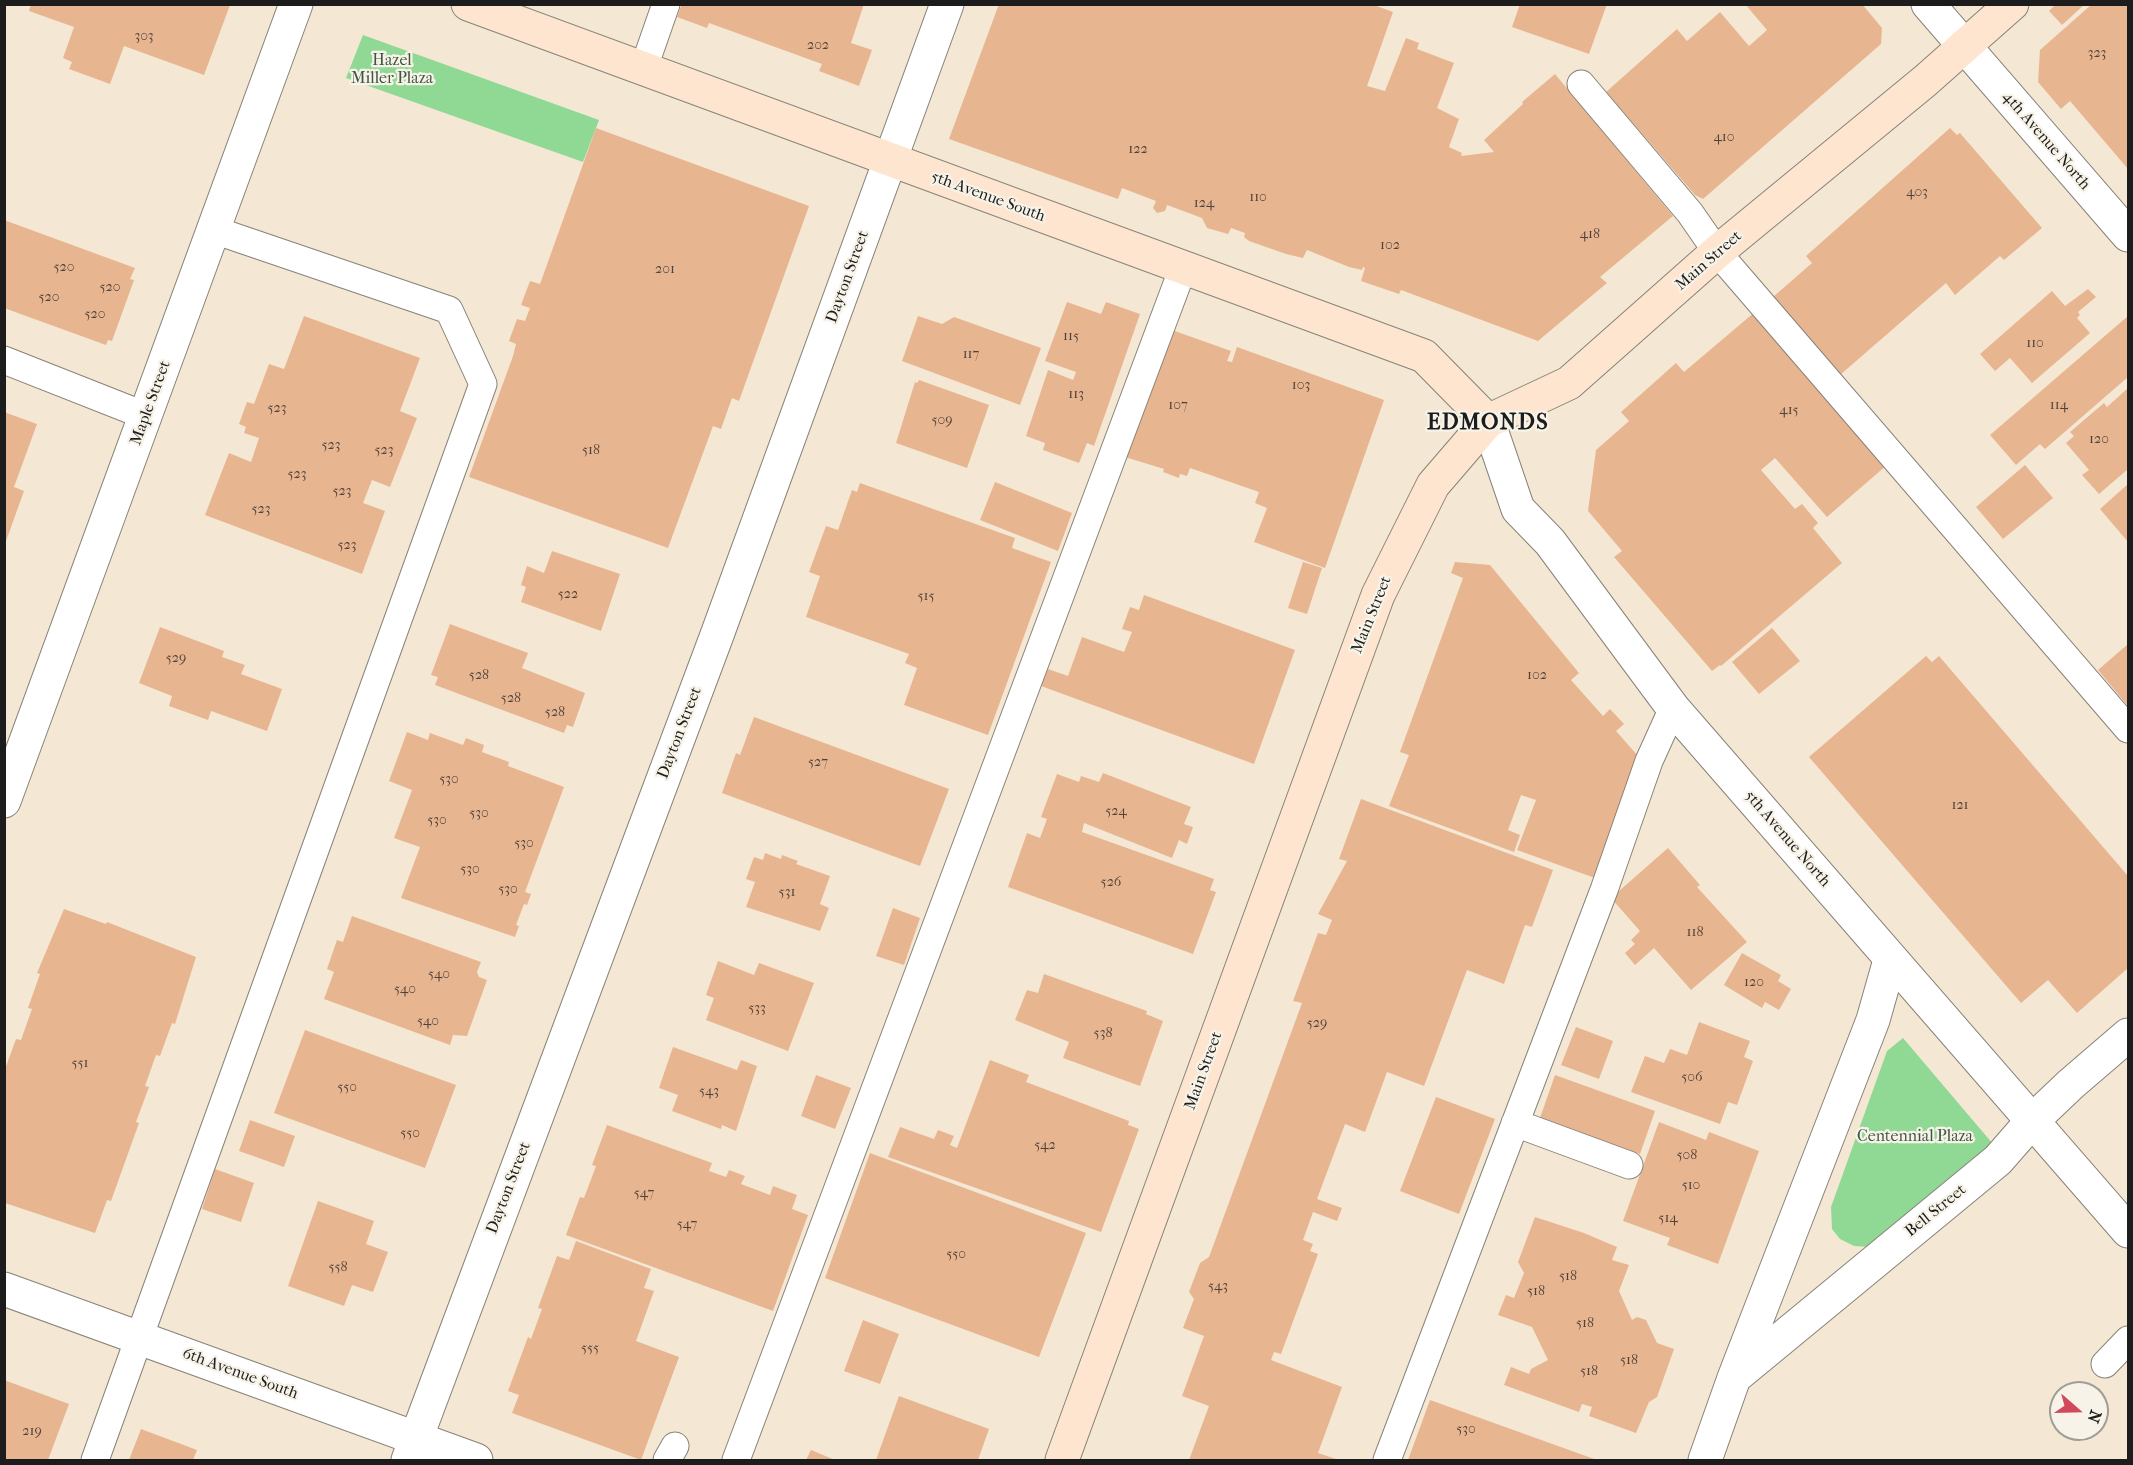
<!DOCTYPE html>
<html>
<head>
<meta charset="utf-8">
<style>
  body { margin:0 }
  #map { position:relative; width:2133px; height:1465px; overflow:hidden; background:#f4e8d4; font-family:"IM FELL French Canon",serif }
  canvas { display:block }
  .frame { position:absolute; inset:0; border:6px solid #1c1c1c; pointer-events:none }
  .north { position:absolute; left:2049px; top:1381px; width:60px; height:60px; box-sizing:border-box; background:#f7f3e8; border:2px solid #9f9d96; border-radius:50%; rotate:110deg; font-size:16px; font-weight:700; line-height:24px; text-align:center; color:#1c1c1c }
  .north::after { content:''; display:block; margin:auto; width:21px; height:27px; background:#d1495b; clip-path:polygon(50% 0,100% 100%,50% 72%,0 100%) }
</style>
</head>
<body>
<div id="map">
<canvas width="2133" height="1465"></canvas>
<div class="frame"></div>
<div class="north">N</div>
</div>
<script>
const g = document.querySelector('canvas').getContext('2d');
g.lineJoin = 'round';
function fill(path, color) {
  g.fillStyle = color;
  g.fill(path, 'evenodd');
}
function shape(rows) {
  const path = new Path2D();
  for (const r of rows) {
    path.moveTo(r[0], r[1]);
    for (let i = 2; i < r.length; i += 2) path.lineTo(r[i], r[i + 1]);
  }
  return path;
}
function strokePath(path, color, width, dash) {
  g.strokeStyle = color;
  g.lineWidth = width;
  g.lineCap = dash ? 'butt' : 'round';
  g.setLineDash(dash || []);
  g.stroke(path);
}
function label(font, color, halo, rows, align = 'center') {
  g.font = font + ' "IM FELL French Canon",serif';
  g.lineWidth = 4.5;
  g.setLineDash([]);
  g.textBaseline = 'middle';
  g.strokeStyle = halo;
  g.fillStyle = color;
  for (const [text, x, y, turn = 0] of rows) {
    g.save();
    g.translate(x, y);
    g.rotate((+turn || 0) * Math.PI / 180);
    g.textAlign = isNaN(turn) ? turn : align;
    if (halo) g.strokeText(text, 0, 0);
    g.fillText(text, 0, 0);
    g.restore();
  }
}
fill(shape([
  [363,35,599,120,583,162,346,78],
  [1903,1038,1993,1144,1870,1247,1854,1246,1840,1239,1832,1229,1831,1207,1887,1051]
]), '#8fd995');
fill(shape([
  [31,4,228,4,230,5,204,75,124,46,110,84,69,69,72,62,63,58,74,27,29,11],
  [682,4,864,4,851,43,872,50,859,86,819,71,822,64,709,23,707,28,677,17],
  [999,4,1371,4,1393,12,1367,86,1385,91,1406,38,1419,43,1417,49,1454,63,1437,108,1459,119,1449,147,1462,153,1461,156,1494,152,1484,140,1523,104,1522,102,1555,74,1673,216,1600,277,1607,283,1538,341,1401,290,1399,294,1361,281,1365,268,1363,267,1362,270,1349,267,1307,250,1303,258,1286,254,1249,241,1244,237,1245,233,1231,228,1228,234,1207,228,1202,218,1167,205,1165,211,1157,213,1153,208,1156,201,1122,188,1118,199,949,139],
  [1520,4,1607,4,1589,54,1512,27],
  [1745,4,1862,4,1882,28,1881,44,1703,199,1695,195,1606,92,1677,29,1687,41,1720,12,1749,46,1767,30],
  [2056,4,2085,4,2062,25,2049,11],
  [2092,4,2128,4,2128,169,2070,101,2061,109,2038,82,2040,50],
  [596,128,809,206,739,401,732,398,721,429,713,426,668,548,469,477,513,356,516,344,509,341,517,319,525,321,530,308,521,305,530,281,540,284],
  [1950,128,1957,135,1960,133,2042,228,2004,260,2000,256,1955,295,1946,283,1840,375,1773,297,1812,263,1806,256],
  [4,220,135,268,130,279,134,280,112,341,108,340,106,345,4,308],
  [2088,289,2096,297,2078,312,2080,315,2077,318,2090,333,2032,383,2010,358,1995,371,1980,354,2052,291,2065,306],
  [1067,302,1101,314,1106,302,1140,314,1094,446,1087,443,1079,463,1043,450,1045,443,1026,436,1048,370,1073,380,1076,372,1045,361],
  [1756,311,1888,464,1827,517,1775,458,1761,470,1795,509,1802,504,1818,523,1813,528,1842,563,1721,666,1720,665,1712,671,1614,557,1622,551,1588,511,1596,450,1629,421,1621,412,1676,363,1684,372],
  [304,316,420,358,400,411,417,418,390,487,372,480,363,503,385,511,362,574,205,515,229,453,251,462,259,438,244,433,246,427,239,424,247,402,254,404,269,364,284,369],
  [918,316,942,324,954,317,1041,348,1020,405,902,361],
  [2128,316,2128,377,2045,449,2040,444,2016,465,1990,435],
  [1172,330,1231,351,1227,361,1232,362,1237,347,1384,400,1325,568,1254,542,1267,508,1255,503,1259,492,1190,468,1187,476,1180,474,1179,478,1163,472,1164,469,1125,457],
  [919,380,989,405,967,468,896,443,915,382,917,383],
  [2128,388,2128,469,2099,494,2082,475,2089,470,2066,443,2074,436,2070,432,2104,403,2107,407],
  [4,412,37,424,14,487,24,491,5,544],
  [2025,465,2053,498,2003,539,1976,507],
  [995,482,1072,513,1058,551,980,520],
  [860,483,1015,538,1012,548,1051,562,988,735,904,705,917,668,905,663,909,654,806,617,820,576,809,572,826,526,838,530,852,490,857,492],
  [2128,484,2128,542,2100,509],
  [552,551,620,574,601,631,521,602,526,587,521,585,527,566,544,573],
  [1303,562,1322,568,1307,614,1288,608],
  [1455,562,1490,565,1579,673,1571,680,1603,716,1610,709,1624,724,1616,731,1639,757,1595,878,1517,850,1536,800,1521,795,1508,830,1520,835,1514,852,1389,806,1409,755,1400,752,1463,578,1451,573],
  [1144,595,1295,650,1254,764,1041,686,1048,669,1068,676,1082,637,1124,652,1132,632,1122,629,1130,607,1139,610],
  [450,624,528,653,522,668,585,693,573,727,567,725,564,733,435,685,438,677,431,675],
  [160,627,224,651,222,657,245,665,241,674,282,689,267,731,211,711,208,720,169,706,172,696,139,683],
  [1772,628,1800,661,1759,694,1732,662],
  [2128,644,2128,706,2098,670],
  [1926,656,1932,662,1939,656,2128,876,2128,968,2077,1013,2048,980,2021,1003,1809,757],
  [754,717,949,789,920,866,722,793,736,753,740,755],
  [407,732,428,740,430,733,463,745,466,738,484,745,482,752,509,762,508,766,564,787,525,892,531,894,527,905,524,904,516,925,519,926,515,937,401,898,420,847,394,838,412,790,389,781],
  [1103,773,1191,807,1184,824,1193,827,1187,844,1179,840,1172,858,1084,823,1082,832,1214,879,1210,890,1216,892,1193,954,1008,887,1027,833,1040,838,1047,819,1041,817,1057,774,1079,782,1081,776,1099,782],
  [1361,799,1553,870,1532,927,1525,925,1504,984,1467,970,1424,1086,1387,1072,1365,1132,1345,1124,1317,1199,1342,1208,1337,1221,1313,1212,1303,1240,1313,1244,1310,1251,1318,1254,1281,1354,1274,1352,1271,1360,1342,1387,1318,1453,1339,1460,1189,1460,1209,1406,1182,1396,1204,1336,1183,1328,1194,1299,1189,1292,1200,1263,1209,1257,1302,1003,1293,1001,1318,933,1326,935,1332,920,1318,914,1347,861,1339,859],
  [1668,848,1700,885,1697,887,1747,942,1691,990,1654,948,1635,965,1625,953,1635,944,1631,940,1640,931,1611,898],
  [765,853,781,859,782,855,798,861,796,864,830,876,820,904,829,908,820,931,746,907,755,882,746,879,754,857,763,860],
  [893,908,920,918,904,965,876,956],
  [64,909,106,924,107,922,196,957,175,1024,172,1023,160,1056,156,1055,145,1086,149,1087,136,1122,139,1123,111,1201,107,1200,95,1233,5,1203,4,1200,4,1072,16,1039,21,1040,32,1009,28,1008,40,974,37,973],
  [352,916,481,962,477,972,479,977,487,980,467,1036,453,1035,450,1045,324,999,334,972,327,969,337,940,343,942],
  [1742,953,1781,975,1778,981,1791,989,1779,1010,1765,1002,1762,1008,1724,985],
  [718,961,754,975,759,963,814,983,788,1051,706,1020,714,998,706,995],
  [1044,974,1147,1011,1146,1014,1163,1021,1140,1086,1063,1058,1069,1042,1015,1020,1027,990,1038,993],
  [1699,1022,1750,1041,1744,1057,1753,1061,1737,1105,1728,1102,1720,1124,1631,1092,1645,1056,1664,1063,1670,1049,1687,1055],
  [1576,1027,1613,1041,1599,1079,1561,1065],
  [305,1030,456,1085,425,1168,274,1113],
  [673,1047,737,1070,741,1060,757,1066,736,1131,722,1125,721,1129,672,1111,678,1095,659,1088],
  [990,1060,1029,1075,1026,1082,1129,1121,1128,1125,1139,1129,1101,1232,888,1157,900,1127,934,1139,938,1130,954,1136,950,1145,957,1148],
  [816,1075,851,1088,835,1129,801,1116],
  [1555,1075,1655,1111,1640,1154,1540,1118],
  [1436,1097,1495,1119,1459,1214,1400,1191],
  [250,1120,295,1136,284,1167,239,1151],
  [1659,1122,1706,1140,1709,1132,1759,1151,1718,1264,1667,1245,1670,1238,1623,1221],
  [607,1125,712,1163,709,1171,726,1177,729,1170,745,1176,741,1184,770,1195,773,1186,797,1195,792,1209,808,1215,773,1311,566,1235,580,1197,584,1198,596,1166,592,1165],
  [870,1153,1086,1233,1039,1357,825,1278],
  [215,1169,254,1183,241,1222,202,1209],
  [318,1201,374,1221,366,1244,388,1252,373,1292,352,1285,344,1306,288,1286],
  [1535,1217,1584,1233,1617,1247,1612,1260,1629,1265,1619,1291,1632,1320,1637,1317,1646,1320,1657,1343,1674,1349,1657,1397,1649,1402,1636,1433,1589,1416,1592,1407,1582,1404,1579,1412,1504,1385,1511,1367,1529,1374,1531,1369,1548,1360,1532,1327,1498,1315,1506,1295,1514,1298,1524,1273,1518,1262],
  [576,1241,651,1269,644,1288,654,1291,636,1341,679,1357,641,1460,512,1413,519,1395,508,1391,528,1337,531,1339,542,1309,538,1308,557,1256,569,1260],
  [863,1320,899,1334,880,1384,844,1371],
  [4,1380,69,1404,48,1460,4,1460],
  [899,1396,989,1429,978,1460,876,1460],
  [1430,1400,1597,1460,1408,1460],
  [141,1429,197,1450,193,1460,129,1460],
  [811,1450,835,1460,806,1460]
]), '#e8b591');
const service = shape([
  [643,70,666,4],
  [1581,84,1690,213,1717,252,2128,729],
  [4,360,146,416],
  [1515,1123,1629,1165],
  [2105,1364,2128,1340],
  [95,1460,483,384,449,310,214,230],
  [667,1460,675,1446],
  [736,1460,1183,268],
  [1387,1460,1604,890,1649,761,1673,708]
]);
const minor = shape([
  [1928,4,2128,235],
  [4,801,296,4],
  [4,1289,476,1460],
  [1736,1376,1998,1160,2032,1121,2071,1084,2128,1035],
  [1705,1460,1734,1378,1873,1020,1890,960]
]);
const tertiary = shape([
  [1488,421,1518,509,1550,542,1673,708,2128,1231],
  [408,1460,717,635,947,4]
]);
const secondary = shape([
  [468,4,1424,356,1488,421],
  [1062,1460,1378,595,1433,485,1488,421,1569,383,1717,252,1925,81,2012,4]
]);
strokePath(service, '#888278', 29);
strokePath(minor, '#888278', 35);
strokePath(tertiary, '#888278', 35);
strokePath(secondary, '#888278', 35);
strokePath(service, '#fff', 27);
strokePath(minor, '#fff', 33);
strokePath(tertiary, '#fff', 33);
strokePath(secondary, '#fde5d0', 33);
label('14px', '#4f4239', null, [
  ["303",144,37],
  ["202",818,46],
  ["323",2097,54],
  ["410",1724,138],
  ["122",1138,150],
  ["403",1917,193],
  ["110",1258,198],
  ["124",1204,204],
  ["418",1590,235],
  ["102",1390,246],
  ["520",64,268],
  ["201",665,270],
  ["520",110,288],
  ["520",49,298],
  ["520",95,315],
  ["115",1071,337],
  ["110",2035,344],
  ["117",971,355],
  ["103",1301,386],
  ["113",1076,395],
  ["107",1178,406],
  ["114",2059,406],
  ["523",277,409],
  ["415",1789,411],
  ["509",942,421],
  ["120",2099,440],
  ["523",331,446],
  ["523",384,451],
  ["518",591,451],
  ["523",297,475],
  ["523",342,492],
  ["523",261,510],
  ["523",347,546],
  ["522",568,595],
  ["515",926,597],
  ["529",176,659],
  ["528",479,676],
  ["102",1537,676],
  ["528",511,699],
  ["528",555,713],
  ["527",818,763],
  ["530",449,780],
  ["121",1960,806],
  ["524",1116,812],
  ["530",479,814],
  ["530",437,821],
  ["530",524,844],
  ["530",470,870],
  ["526",1111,883],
  ["530",508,890],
  ["531",787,893],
  ["118",1695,933],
  ["540",439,975],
  ["120",1754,983],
  ["540",405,990],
  ["533",757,1009],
  ["540",428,1022],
  ["529",1317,1024],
  ["538",1103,1034],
  ["551",80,1064],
  ["506",1692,1078],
  ["550",347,1088],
  ["543",709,1092],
  ["550",410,1134],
  ["542",1045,1146],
  ["508",1687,1156],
  ["510",1691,1186],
  ["547",644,1194],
  ["514",1668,1219],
  ["547",687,1225],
  ["550",956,1255],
  ["558",338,1268],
  ["518",1568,1277],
  ["543",1218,1287],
  ["518",1536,1292],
  ["518",1585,1324],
  ["555",590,1349],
  ["518",1629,1361],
  ["518",1589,1372],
  ["530",1466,1430],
  ["219",32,1432]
]);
label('16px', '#3e5540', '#f7f3e8', [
  ["Hazel",392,61],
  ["Miller Plaza",392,79],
  ["Centennial Plaza",1915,1137]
]);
label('16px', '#1c1c1c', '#f7f3e8', [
  ["4th Avenue North",2046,141,49],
  ["5th Avenue South",988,197,20],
  ["Main Street",1709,261,-41],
  ["Dayton Street",848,277,-70],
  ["Maple Street",151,403,-70],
  ["Main Street",1372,615,-68],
  ["Dayton Street",680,733,-69],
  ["5th Avenue North",1787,839,49],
  ["Main Street",1204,1071,-70],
  ["Dayton Street",509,1188,-69],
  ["Bell Street",1936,1211,-39],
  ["6th Avenue South",240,1374,20]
]);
g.letterSpacing = '1.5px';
label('bold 22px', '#1c1c1c', '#f7f3e8', [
  ["EDMONDS",1488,424]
]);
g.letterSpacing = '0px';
</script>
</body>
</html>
